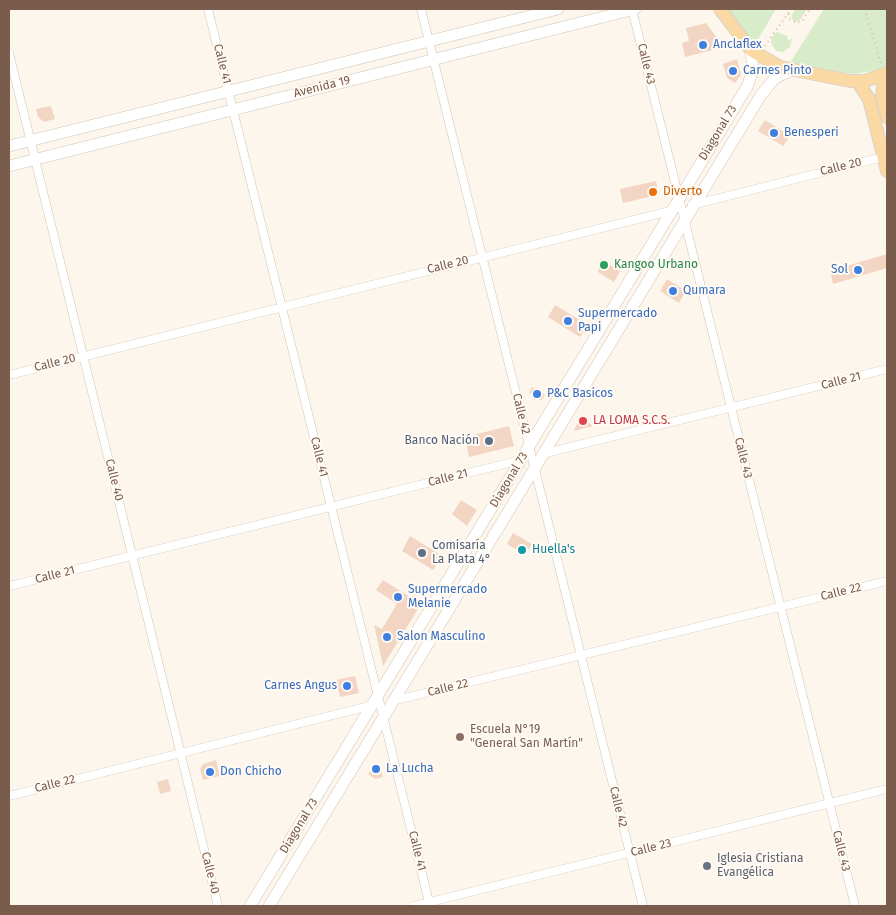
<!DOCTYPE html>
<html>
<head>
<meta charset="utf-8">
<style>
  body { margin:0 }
  #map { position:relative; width:896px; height:915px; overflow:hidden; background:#fdf6ec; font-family:"Fira Sans",sans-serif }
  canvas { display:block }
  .frame { position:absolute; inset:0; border:10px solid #7a5c4d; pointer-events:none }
</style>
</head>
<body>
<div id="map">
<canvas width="896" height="915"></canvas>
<div class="frame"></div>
</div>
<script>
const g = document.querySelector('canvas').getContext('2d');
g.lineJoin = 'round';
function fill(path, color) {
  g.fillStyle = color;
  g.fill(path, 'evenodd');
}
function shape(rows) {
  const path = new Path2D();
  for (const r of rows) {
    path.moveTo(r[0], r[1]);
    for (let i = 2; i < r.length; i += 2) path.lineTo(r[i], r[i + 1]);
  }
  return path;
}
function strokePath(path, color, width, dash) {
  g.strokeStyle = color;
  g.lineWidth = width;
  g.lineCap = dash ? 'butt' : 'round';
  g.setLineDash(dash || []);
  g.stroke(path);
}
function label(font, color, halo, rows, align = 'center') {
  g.font = font + ' "Fira Sans",sans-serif';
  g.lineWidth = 4;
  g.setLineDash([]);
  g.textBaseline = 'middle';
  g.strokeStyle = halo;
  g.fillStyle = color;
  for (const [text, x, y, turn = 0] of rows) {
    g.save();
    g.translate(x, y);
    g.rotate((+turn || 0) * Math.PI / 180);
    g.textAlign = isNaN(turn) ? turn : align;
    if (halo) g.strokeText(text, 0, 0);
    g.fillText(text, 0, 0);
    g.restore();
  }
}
fill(shape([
  [728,9,776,9,754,46],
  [795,9,807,9,800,20,794,22,791,16],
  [824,9,887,9,887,65,882,69,855,74,788,66],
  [777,32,787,36,788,40,792,39,790,47,783,52,776,51,771,43,772,37]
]), '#d8ecc9');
fill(shape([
  [706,23,724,47,685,57,682,43,689,41,686,28],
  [737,59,741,75,735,83,727,78,723,64],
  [51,106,55,119,44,122,38,117,36,109],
  [765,120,790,136,783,146,758,131],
  [656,181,658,190,653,196,623,203,620,189],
  [887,254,887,268,833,284,830,271],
  [600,259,620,271,614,282,598,272],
  [667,279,686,291,679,303,660,291],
  [555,305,588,325,580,337,548,317],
  [532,387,545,395,541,401,529,393],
  [580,416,593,426,574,431],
  [509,426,514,446,469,457,465,437],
  [461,500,477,510,467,526,452,514],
  [513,533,532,544,525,555,507,544],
  [410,536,442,556,433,570,402,551],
  [383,580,421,604,383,666,374,625,382,629,397,604,376,590],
  [355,676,359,693,340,697,336,680],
  [216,760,220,776,203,780,200,769,203,764],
  [375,764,379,764,383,777,375,779,368,774],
  [168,779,171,791,160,794,157,782]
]), '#f3d5c3');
const street = shape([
  [208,9,430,906],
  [421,9,643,906],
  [632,9,855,906],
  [9,53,218,906],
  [692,205,887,156],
  [9,375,674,210],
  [542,454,887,369],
  [9,586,521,460],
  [392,701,887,581],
  [9,796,373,705],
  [414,906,887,789]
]);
const secondary = shape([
  [9,146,558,9],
  [9,166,635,9],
  [250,906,747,87,753,70,751,50],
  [269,906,761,95,775,78,790,71]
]);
const primary = shape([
  [720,9,751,50,780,67,850,81,865,81,887,73],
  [884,75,882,97,887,117],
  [857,81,869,99,887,171]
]);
strokePath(street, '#d1beb0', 9);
strokePath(secondary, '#d6c0b0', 12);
strokePath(primary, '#dad1cd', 14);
strokePath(shape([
  [787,9,790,19,797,23,803,20,810,9],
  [865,9,881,64],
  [765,46,791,9]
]), '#d9b8a5', 2, [1, 4]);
strokePath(street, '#fff', 8);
strokePath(secondary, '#fff', 11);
strokePath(primary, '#fbd9a5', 12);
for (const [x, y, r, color] of [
  [703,45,5,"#3f7fe0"],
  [733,71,5,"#3f7fe0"],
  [774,133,5,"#3f7fe0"],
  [653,192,5,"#e8710a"],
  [604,265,5,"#2e9e5b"],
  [858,270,5,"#3f7fe0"],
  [673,291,5,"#3f7fe0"],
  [568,321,5,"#3f7fe0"],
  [537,394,5,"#3f7fe0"],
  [583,421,5,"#e0444e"],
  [489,441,5,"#5c6f8a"],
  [522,550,5,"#0f9aa8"],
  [422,553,5,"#5c6f8a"],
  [398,597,5,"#3f7fe0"],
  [387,637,5,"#3f7fe0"],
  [347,686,5,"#3f7fe0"],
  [460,737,5,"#8d6e63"],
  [376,769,5,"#3f7fe0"],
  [210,772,5,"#3f7fe0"],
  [707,866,5,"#6b7280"]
]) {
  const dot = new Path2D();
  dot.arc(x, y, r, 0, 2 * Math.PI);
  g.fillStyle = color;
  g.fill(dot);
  strokePath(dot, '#fffaf3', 2);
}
label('12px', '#366cbe', '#fffaf3', [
  ["Anclaflex",713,45],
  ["Carnes Pinto",743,71],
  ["Benesperi",784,133],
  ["Sol",848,270,"right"],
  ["Qumara",683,291],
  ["Supermercado",578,314],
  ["Papi",578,328],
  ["P&C Basicos",547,394],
  ["Supermercado",408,590],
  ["Melanie",408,604],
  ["Salon Masculino",397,637],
  ["Carnes Angus",337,686,"right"],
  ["La Lucha",386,769],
  ["Don Chicho",220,772]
], 'left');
label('12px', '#7a5c4d', '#fffaf3', [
  ["Calle 41",222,64,76],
  ["Calle 43",646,64,76],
  ["Avenida 19",322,87,-14],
  ["Diagonal 73",718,133,-59],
  ["Calle 20",841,167,-14],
  ["Calle 20",448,265,-14],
  ["Calle 20",55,363,-14],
  ["Calle 21",841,381,-14],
  ["Calle 42",521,414,76],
  ["Calle 41",319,457,76],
  ["Calle 43",743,458,76],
  ["Calle 21",448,478,-14],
  ["Calle 40",114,480,76],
  ["Diagonal 73",509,480,-59],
  ["Calle 21",55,575,-14],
  ["Calle 22",841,592,-14],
  ["Calle 22",448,688,-14],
  ["Calle 22",55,784,-14],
  ["Calle 42",618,807,76],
  ["Diagonal 73",299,826,-59],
  ["Calle 23",651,848,-14],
  ["Calle 41",417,851,76],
  ["Calle 43",841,851,76],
  ["Calle 40",210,873,76]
]);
label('12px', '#c56008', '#fffaf3', [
  ["Diverto",663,192]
], 'left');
label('12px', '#27864d', '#fffaf3', [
  ["Kangoo Urbano",614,265]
], 'left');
label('12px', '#be3a42', '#fffaf3', [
  ["LA LOMA S.C.S.",593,421]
], 'left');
label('12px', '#4e5e75', '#fffaf3', [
  ["Banco Nación",479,441],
  ["Comisaría",432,546,"left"],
  ["La Plata 4°",432,560,"left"]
], 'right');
label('12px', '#0d838f', '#fffaf3', [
  ["Huella's",532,550]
], 'left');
label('12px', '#785e54', '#fffaf3', [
  ["Escuela N°19",470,730],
  ["\"General San Martín\"",470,744]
], 'left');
label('12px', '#5b616d', '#fffaf3', [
  ["Iglesia Cristiana",717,859],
  ["Evangélica",717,873]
], 'left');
</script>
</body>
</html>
